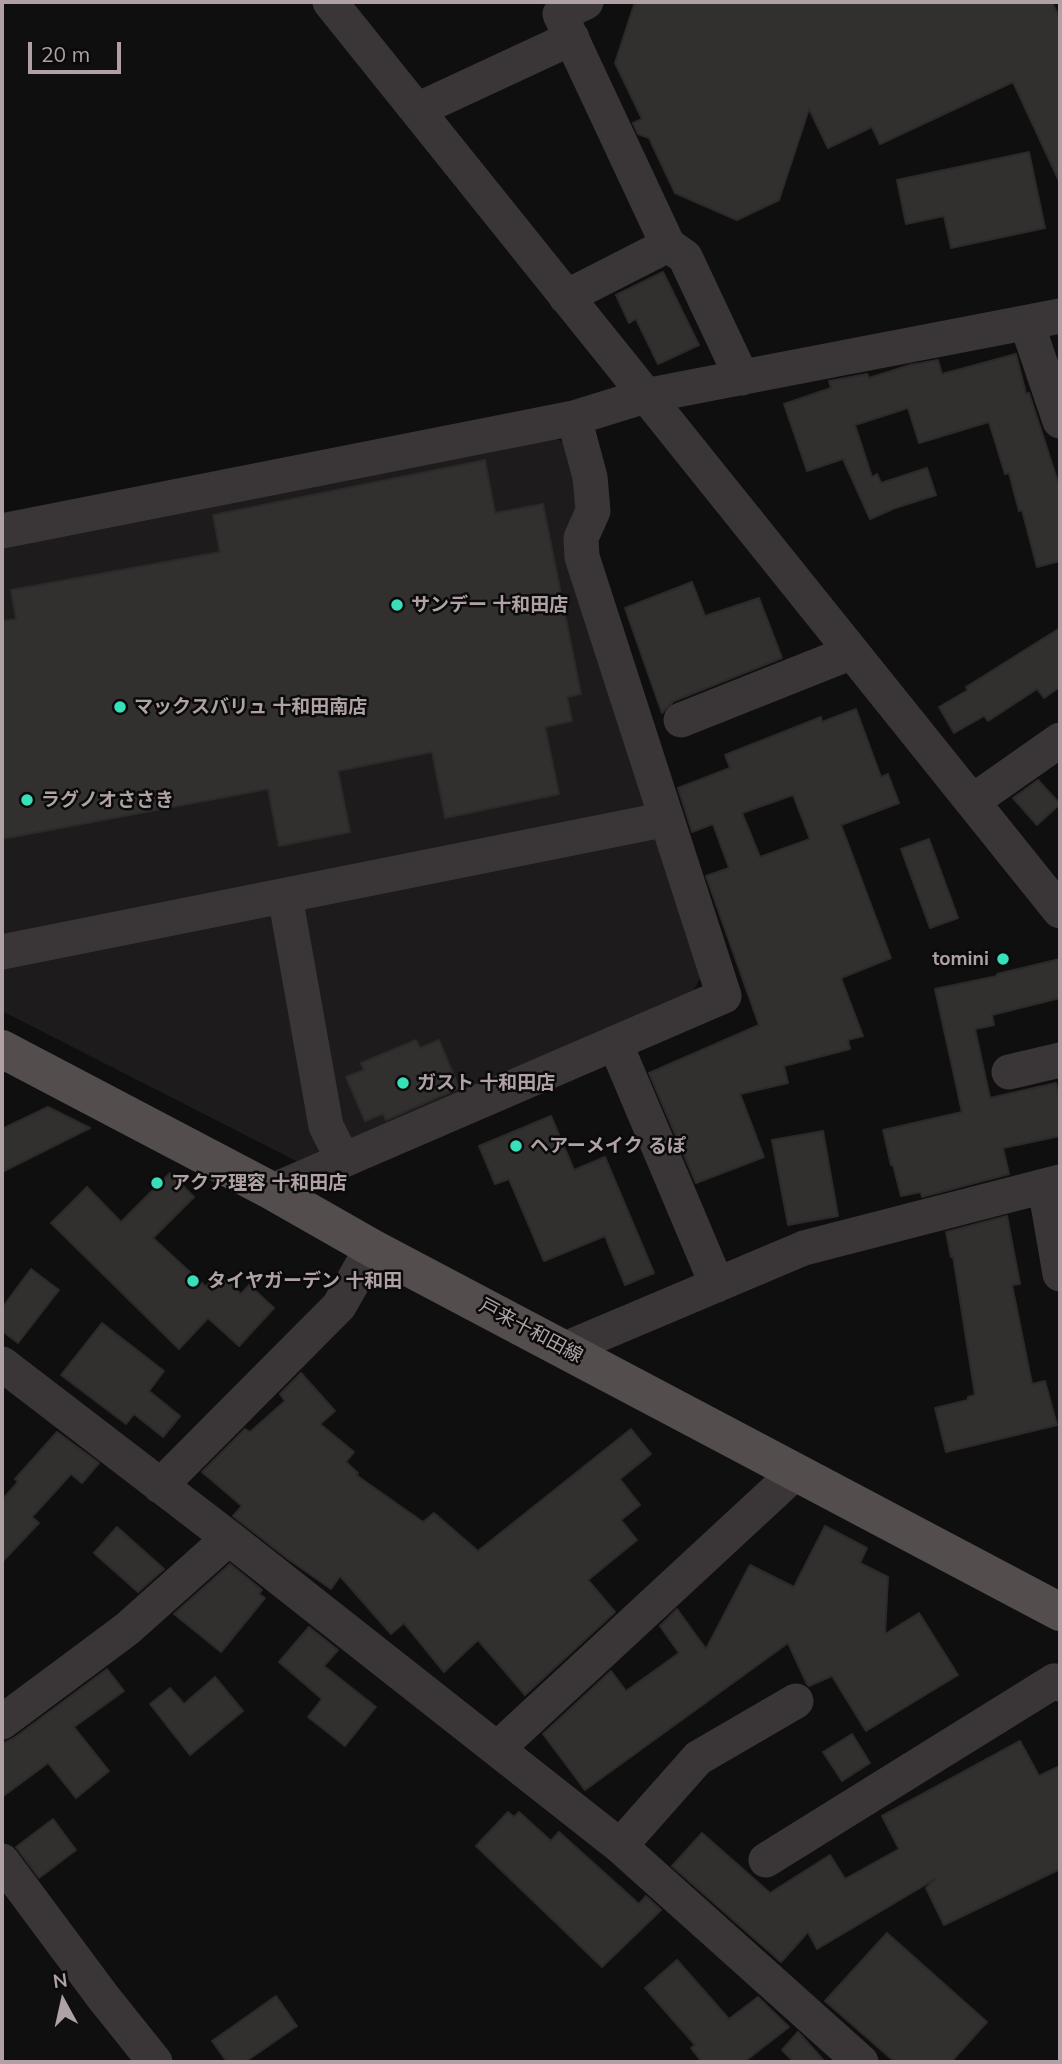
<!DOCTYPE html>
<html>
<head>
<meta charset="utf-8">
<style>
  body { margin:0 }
  #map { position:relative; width:1062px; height:2064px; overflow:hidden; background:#100f0f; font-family:Mulish,sans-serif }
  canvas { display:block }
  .frame { position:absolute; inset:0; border:4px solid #b0a1a4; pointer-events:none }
  .north { position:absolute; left:28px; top:1966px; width:70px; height:70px; -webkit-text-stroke:5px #0b0a0a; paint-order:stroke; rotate:352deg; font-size:19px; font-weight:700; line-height:28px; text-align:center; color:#b0a1a4 }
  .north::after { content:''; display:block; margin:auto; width:24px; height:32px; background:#b0a1a4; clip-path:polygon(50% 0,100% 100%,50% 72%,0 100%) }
  .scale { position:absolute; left:28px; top:42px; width:93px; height:32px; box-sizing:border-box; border:4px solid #b0a1a4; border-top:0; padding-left:9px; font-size:21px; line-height:24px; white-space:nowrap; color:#b0a1a4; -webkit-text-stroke:5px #0b0a0a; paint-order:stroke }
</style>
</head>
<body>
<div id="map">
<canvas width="1062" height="2064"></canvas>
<div class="frame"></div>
<div class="north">N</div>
<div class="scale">20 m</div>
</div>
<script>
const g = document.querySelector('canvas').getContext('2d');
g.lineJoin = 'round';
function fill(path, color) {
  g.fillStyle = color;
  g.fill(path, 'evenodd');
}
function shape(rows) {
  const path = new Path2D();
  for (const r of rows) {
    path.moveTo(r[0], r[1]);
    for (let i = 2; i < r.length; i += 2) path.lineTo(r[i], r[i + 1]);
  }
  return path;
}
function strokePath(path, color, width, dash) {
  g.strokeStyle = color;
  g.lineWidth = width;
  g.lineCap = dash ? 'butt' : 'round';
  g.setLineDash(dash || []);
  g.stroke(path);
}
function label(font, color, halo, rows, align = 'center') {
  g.font = font + ' Mulish,"Noto Sans JP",sans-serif';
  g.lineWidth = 5;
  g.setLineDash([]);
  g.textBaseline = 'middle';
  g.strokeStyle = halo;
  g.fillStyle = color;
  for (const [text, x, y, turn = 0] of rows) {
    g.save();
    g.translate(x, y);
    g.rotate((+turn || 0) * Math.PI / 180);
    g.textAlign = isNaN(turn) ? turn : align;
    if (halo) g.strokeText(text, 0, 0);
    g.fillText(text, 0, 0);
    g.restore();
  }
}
fill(shape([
  [554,438,573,446,702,975,692,993,300,1163,2,1011,2,544]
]), '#1d1b1b');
const building = shape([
  [641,2,1052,2,1060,19,1060,183,1013,82,880,144,872,127,828,148,809,109,779,200,737,220,675,193,649,138,638,134,633,123,642,119,615,63,634,5,641,2],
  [1029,152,1045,228,951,248,944,216,906,224,897,180,1029,152],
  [663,272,699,345,658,364,636,319,629,323,616,295,663,272],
  [1016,354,1026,394,1029,393,1060,488,1060,561,1037,567,1022,510,1019,511,1009,473,1005,474,989,422,919,443,908,408,855,425,872,477,877,474,881,483,927,468,936,495,895,508,870,519,843,459,807,471,784,404,831,388,829,381,867,374,869,378,910,365,938,360,942,374,1016,354],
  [485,460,495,513,543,504,581,694,567,697,572,721,545,727,559,794,445,818,432,752,338,771,350,832,279,846,268,789,2,839,2,621,16,619,11,590,220,552,213,515,485,460],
  [692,582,705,616,759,598,782,658,674,701,662,713,625,608,692,582],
  [1060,628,1060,687,1044,698,1037,689,988,721,984,716,954,733,939,707,968,690,966,687,1060,628],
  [856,709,881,777,888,774,899,803,841,825,891,958,841,978,863,1036,848,1040,850,1049,784,1066,788,1083,740,1094,764,1157,696,1183,649,1073,759,1025,706,876,729,868,713,824,692,832,678,788,730,768,725,755,821,717,822,722,856,709],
  [793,795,810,839,760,857,742,813,793,795],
  [1038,780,1060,804,1037,825,1013,798,1038,780],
  [929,839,958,918,930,928,901,849,929,839],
  [1060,959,1060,998,992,1015,994,1025,975,1029,990,1098,1056,1083,1060,1101,1060,1136,1003,1148,1009,1174,922,1197,921,1192,901,1196,893,1165,891,1165,883,1130,962,1112,935,989,997,976,997,974,1060,959],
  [416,1040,420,1048,439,1040,459,1088,386,1120,383,1114,365,1121,346,1077,364,1070,361,1063,416,1040],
  [48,1107,90,1128,2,1172,2,1129,48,1107],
  [551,1116,574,1170,605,1157,654,1273,625,1285,605,1236,544,1261,509,1179,495,1184,479,1146,551,1116],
  [823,1131,838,1216,788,1225,772,1140,823,1131],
  [170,1173,194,1197,153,1238,206,1287,218,1273,241,1294,249,1285,274,1308,239,1346,208,1318,179,1349,51,1223,87,1187,121,1222,170,1173],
  [1007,1216,1020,1284,1012,1285,1032,1384,1045,1381,1057,1425,946,1452,935,1408,968,1400,968,1397,975,1395,953,1256,951,1257,946,1232,1007,1216],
  [31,1269,59,1290,18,1343,2,1331,2,1308,31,1269],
  [102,1323,164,1371,149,1391,180,1416,163,1437,134,1414,126,1424,61,1375,102,1323],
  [301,1373,335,1411,320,1424,354,1452,346,1462,358,1473,356,1475,423,1522,434,1513,478,1551,631,1429,651,1454,620,1479,640,1505,621,1520,637,1540,588,1580,615,1612,525,1695,478,1640,444,1672,404,1623,391,1634,340,1576,331,1589,288,1559,233,1516,242,1506,202,1472,245,1429,250,1432,285,1401,280,1394,301,1373],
  [57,1432,99,1463,82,1483,71,1474,32,1517,39,1523,2,1562,2,1500,18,1482,15,1479,57,1432],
  [825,1526,867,1548,860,1563,888,1577,885,1634,919,1613,958,1675,866,1731,832,1676,809,1686,807,1684,788,1643,585,1790,543,1734,611,1671,626,1691,679,1653,660,1626,677,1609,706,1649,750,1565,794,1587,825,1526],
  [117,1527,164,1569,138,1592,94,1553,117,1527],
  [230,1564,262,1590,259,1594,265,1598,221,1652,174,1614,230,1564],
  [309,1627,338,1650,324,1666,376,1707,345,1746,308,1717,322,1699,279,1662,309,1627],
  [107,1669,124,1691,74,1727,109,1771,76,1798,48,1763,2,1797,2,1744,14,1738,107,1669],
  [215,1677,243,1711,190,1755,150,1704,170,1688,184,1704,215,1677],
  [852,1734,870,1763,842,1781,823,1752,852,1734],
  [1020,1741,1039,1776,1060,1766,1060,1869,944,1925,926,1888,935,1879,817,1949,808,1932,781,1962,672,1866,702,1833,770,1893,830,1855,845,1879,899,1849,882,1816,1020,1741],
  [508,1812,514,1817,519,1812,551,1841,559,1832,639,1904,646,1896,661,1910,602,1967,476,1846,508,1812],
  [53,1819,76,1850,39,1878,16,1847,53,1819],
  [887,1933,987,2022,951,2062,895,2062,825,2001,887,1933],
  [677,1960,729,2019,758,1997,789,2027,744,2062,702,2062,691,2048,695,2045,645,1988,677,1960],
  [276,1996,297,2026,245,2062,227,2062,212,2041,276,1996],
  [798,2032,801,2035,825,2062,794,2062,782,2050,798,2032]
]);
fill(building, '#322f2f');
strokePath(building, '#2c2929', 2);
strokePath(shape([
  [330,2,1060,911],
  [417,110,572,38],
  [668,245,685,257,742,378],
  [566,297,668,245,560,14,586,2],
  [1027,324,1060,421],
  [2,531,574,418,645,396,1060,316],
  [681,720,852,652],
  [973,801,1060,740],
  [285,896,326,1126,343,1160],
  [2,952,667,819],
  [615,1043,717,1285],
  [1009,1072,1060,1060],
  [1045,1187,1060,1274],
  [272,1191,724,996,582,557,581,538,593,511,590,477,574,418],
  [565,1349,804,1248,1060,1182],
  [2,1364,229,1538,620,1846,861,2062],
  [160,1486,339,1306,372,1248],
  [2,1722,127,1629,229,1538],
  [497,1749,796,1472],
  [620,1846,698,1758,796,1701],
  [766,1860,1054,1681,1060,1684],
  [2,1861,103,1997,155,2062]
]), '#3a3536', 35);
strokePath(shape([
  [2,1049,272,1191,372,1248,1060,1612]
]), '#534d4d', 38);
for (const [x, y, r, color] of [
  [397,605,7,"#37e0b8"],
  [120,707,7,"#37e0b8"],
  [27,800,7,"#37e0b8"],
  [1003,959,7,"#37e0b8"],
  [403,1083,7,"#37e0b8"],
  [516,1146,7,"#37e0b8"],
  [157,1183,7,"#37e0b8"],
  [193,1281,7,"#37e0b8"]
]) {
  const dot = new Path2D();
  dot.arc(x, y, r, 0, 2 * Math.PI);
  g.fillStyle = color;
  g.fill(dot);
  strokePath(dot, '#0b0a0a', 2.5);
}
label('bold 19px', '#b0a1a4', '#0b0a0a', [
  ["サンデー 十和田店",411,605],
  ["マックスバリュ 十和田南店",134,707],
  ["ラグノオささき",41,800],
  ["tomini",989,959,"right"],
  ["ガスト 十和田店",417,1083],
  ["ヘアーメイク るぽ",530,1146],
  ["アクア理容 十和田店",171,1183],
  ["タイヤガーデン 十和田",207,1281]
], 'left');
label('19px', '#b0a1a4', '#0b0a0a', [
  ["戸来十和田線",531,1331,28]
]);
</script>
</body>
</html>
